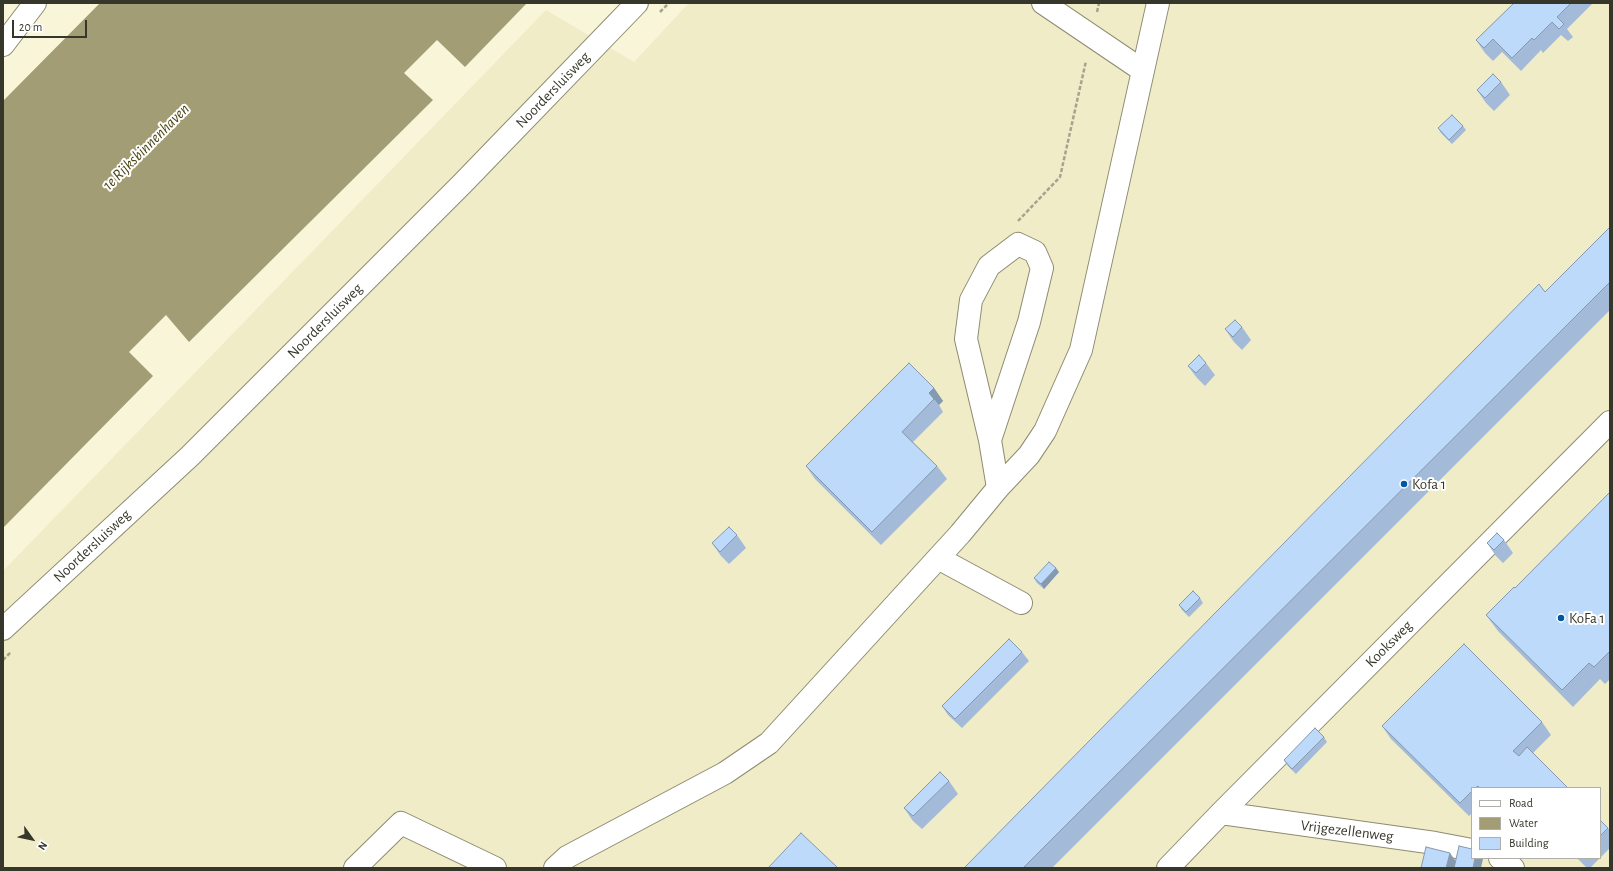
<!DOCTYPE html>
<html>
<head>
<meta charset="utf-8">
<style>
  body { margin:0 }
  #map { position:relative; width:1613px; height:871px; overflow:hidden; background:#f8f5d9; font-family:"Alegreya Sans",sans-serif }
  canvas { display:block }
  .frame { position:absolute; inset:0; border:4px solid #37362b; pointer-events:none }
  .legend { position:absolute; left:1471px; top:787px; width:130px; height:72px; box-sizing:border-box; background:#fff; border:1px solid #afafaa; margin:0; padding:5px 7px; list-style:none; font-size:12px; color:#37362b }
  .legend li { display:flex; align-items:center; gap:8px; height:20px }
  .legend b { width:20px; border:1px solid #afafaa }
  .north { position:absolute; left:12px; top:819px; width:40px; height:40px; -webkit-text-stroke:3px #fff; paint-order:stroke; rotate:123deg; font-size:11px; font-weight:700; line-height:16px; text-align:center; color:#37362b }
  .north::after { content:''; display:block; margin:auto; width:14px; height:18px; background:#37362b; clip-path:polygon(50% 0,100% 100%,50% 72%,0 100%) }
  .scale { position:absolute; left:12px; top:20px; width:75px; height:18px; box-sizing:border-box; border:2px solid #37362b; border-top:0; padding-left:5px; font-size:12px; line-height:14px; white-space:nowrap; color:#37362b; -webkit-text-stroke:3px #fff; paint-order:stroke }
</style>
</head>
<body>
<div id="map">
<canvas width="1613" height="871"></canvas>
<div class="frame"></div>
<ul class="legend">
<li><b style="height:5px;background:#fff"></b>Road</li>
<li><b style="height:11px;background:#a29d75"></b>Water</li>
<li><b style="height:11px;background:#bedafb"></b>Building</li>
</ul>
<div class="north">N</div>
<div class="scale">20 m</div>
</div>
<script>
const g = document.querySelector('canvas').getContext('2d');
g.lineJoin = 'round';
function fill(path, color) {
  g.fillStyle = color;
  g.fill(path, 'evenodd');
}
function shape(rows) {
  const path = new Path2D();
  for (const r of rows) {
    path.moveTo(r[0], r[1]);
    for (let i = 2; i < r.length; i += 2) path.lineTo(r[i], r[i + 1]);
  }
  return path;
}
function strokePath(path, color, width, dash) {
  g.strokeStyle = color;
  g.lineWidth = width;
  g.lineCap = dash ? 'butt' : 'round';
  g.setLineDash(dash || []);
  g.stroke(path);
}
function label(font, color, halo, rows, align = 'center') {
  g.font = font + ' "Alegreya Sans",sans-serif';
  g.lineWidth = 4;
  g.setLineDash([]);
  g.textBaseline = 'middle';
  g.strokeStyle = halo;
  g.fillStyle = color;
  for (const [text, x, y, turn = 0] of rows) {
    g.save();
    g.translate(x, y);
    g.rotate((+turn || 0) * Math.PI / 180);
    g.textAlign = isNaN(turn) ? turn : align;
    if (halo) g.strokeText(text, 0, 0);
    g.fillText(text, 0, 0);
    g.restore();
  }
}
fill(shape([
  [689,3,1610,3,1610,868,3,868,3,571,546,10,634,62],
  [1472,788,1600,788,1600,858,1472,858]
]), '#f0ecc8');
fill(shape([
  [100,3,527,3,465,67,437,40,404,73,433,100,189,342,166,315,129,352,153,376,3,528,3,101]
]), '#a29d75');
const minor = shape([
  [1043,3,1142,70],
  [3,45,35,3],
  [990,440,1029,322,1042,268,1035,252,1018,244,989,266,971,300,966,339,990,440,998,488],
  [938,558,1021,603],
  [3,629,190,456,462,184,637,3],
  [1221,813,1435,843,1472,850],
  [1500,858,1513,868],
  [355,868,401,823,495,868],
  [555,868,567,857,725,773,769,743,960,534,998,488,1029,455,1045,431,1081,350,1158,3],
  [1168,868,1221,813,1610,422]
]);
strokePath(minor, '#8e8b71', 24);
strokePath(shape([
  [660,12,669,3],
  [1097,12,1099,3],
  [1018,221,1060,177,1086,61],
  [3,660,11,652]
]), '#a6a38f', 2.5, [4, 2]);
strokePath(minor, '#fff', 22);
fill(shape([
  [1514,3,1593,3,1567,29,1573,37,1568,41,1561,35,1543,53,1541,50,1521,71,1502,52,1493,61,1485,53,1476,40],
  [1501,82,1510,95,1494,111,1486,103,1477,90],
  [1463,126,1466,130,1452,144,1441,133,1438,128],
  [1610,227,1610,310,1052,868,964,868,1545,292],
  [1242,327,1251,340,1242,350,1234,342,1225,329],
  [1206,363,1215,375,1205,386,1197,378,1188,366],
  [934,388,943,401,939,405,943,412,913,442,937,466,947,479,881,545,815,479,806,466],
  [1610,492,1610,679,1605,684,1600,679,1573,707,1498,631,1486,615,1515,588],
  [737,535,746,548,729,564,721,556,712,543],
  [1504,540,1513,553,1503,563,1496,556,1487,543],
  [1059,572,1044,589,1037,583,1034,578],
  [1200,598,1203,603,1189,617,1182,610,1179,605],
  [1022,652,1029,661,962,728,948,715,942,706],
  [1542,722,1551,735,1533,753,1568,788,1472,788,1472,813,1469,816,1391,739,1382,726],
  [1324,737,1327,742,1296,774,1287,765,1284,760],
  [949,781,958,794,922,829,913,821,904,808],
  [1600,820,1610,830,1610,848,1590,868,1587,868,1577,858,1600,858]
]), '#a3bbd8');
fill(shape([
  [934,388,943,401,939,405,929,393],
  [1056,568,1059,572,1044,589,1041,584],
  [1450,853,1459,866,1458,868,1446,868],
  [1475,858,1482,858,1483,859,1481,868,1473,868]
]), '#8599b0');
const building = shape([
  [1514,3,1571,3,1557,17,1564,24,1559,29,1552,22,1534,40,1532,38,1512,58,1493,39,1484,48,1476,40,1514,3],
  [1493,74,1501,82,1485,98,1477,90,1493,74],
  [1452,115,1463,126,1449,140,1438,128,1452,115],
  [1610,227,1610,282,1023,868,964,868,1539,284,1545,292,1610,227],
  [1235,320,1242,327,1233,337,1225,329,1235,320],
  [1199,355,1206,363,1196,373,1188,366,1199,355],
  [909,363,934,388,929,393,934,399,902,432,937,466,872,532,806,466,909,363],
  [1610,492,1610,651,1594,667,1589,663,1562,690,1486,615,1514,587,1515,588,1610,492],
  [729,527,737,535,720,552,712,543,729,527],
  [1497,533,1504,540,1494,550,1487,543,1497,533],
  [1049,562,1056,568,1041,584,1034,578,1049,562],
  [1193,591,1200,598,1186,612,1179,605,1193,591],
  [1009,639,1022,652,955,719,942,706,1009,639],
  [1464,644,1542,722,1513,751,1519,756,1527,747,1568,788,1480,788,1478,786,1475,788,1472,788,1472,791,1460,803,1382,726,1464,644],
  [1315,728,1324,737,1292,769,1284,760,1315,728],
  [940,772,949,781,913,816,904,808,940,772],
  [1600,820,1608,828,1600,836,1600,820],
  [801,833,838,868,768,868,801,833],
  [1459,846,1472,849,1472,858,1475,858,1473,868,1454,868,1459,846],
  [1426,847,1450,853,1446,868,1421,868,1426,847]
]);
fill(building, '#bedafb');
strokePath(building, '#8599b0', 1);
for (const [x, y, r, color] of [
  [1404,484,4,"#0057a5"],
  [1561,618,4,"#0057a5"]
]) {
  const dot = new Path2D();
  dot.arc(x, y, r, 0, 2 * Math.PI);
  g.fillStyle = color;
  g.fill(dot);
  strokePath(dot, '#fff', 1.5);
}
label('15px', '#37362b', '#fff', [
  ["Noordersluisweg",553,90,-46],
  ["Noordersluisweg",325,321,-45],
  ["Noordersluisweg",92,546,-43],
  ["Kooksweg",1389,644,-45],
  ["Vrijgezellenweg",1347,831,7]
]);
label('15px', '#37362b', '#fff', [
  ["Kofa 1",1412,484],
  ["KoFa 1",1569,618]
], 'left');
label('italic 16px', '#494311', '#fff', [
  ["1e Rijksbinnenhaven",146,147,-45]
]);
</script>
</body>
</html>
